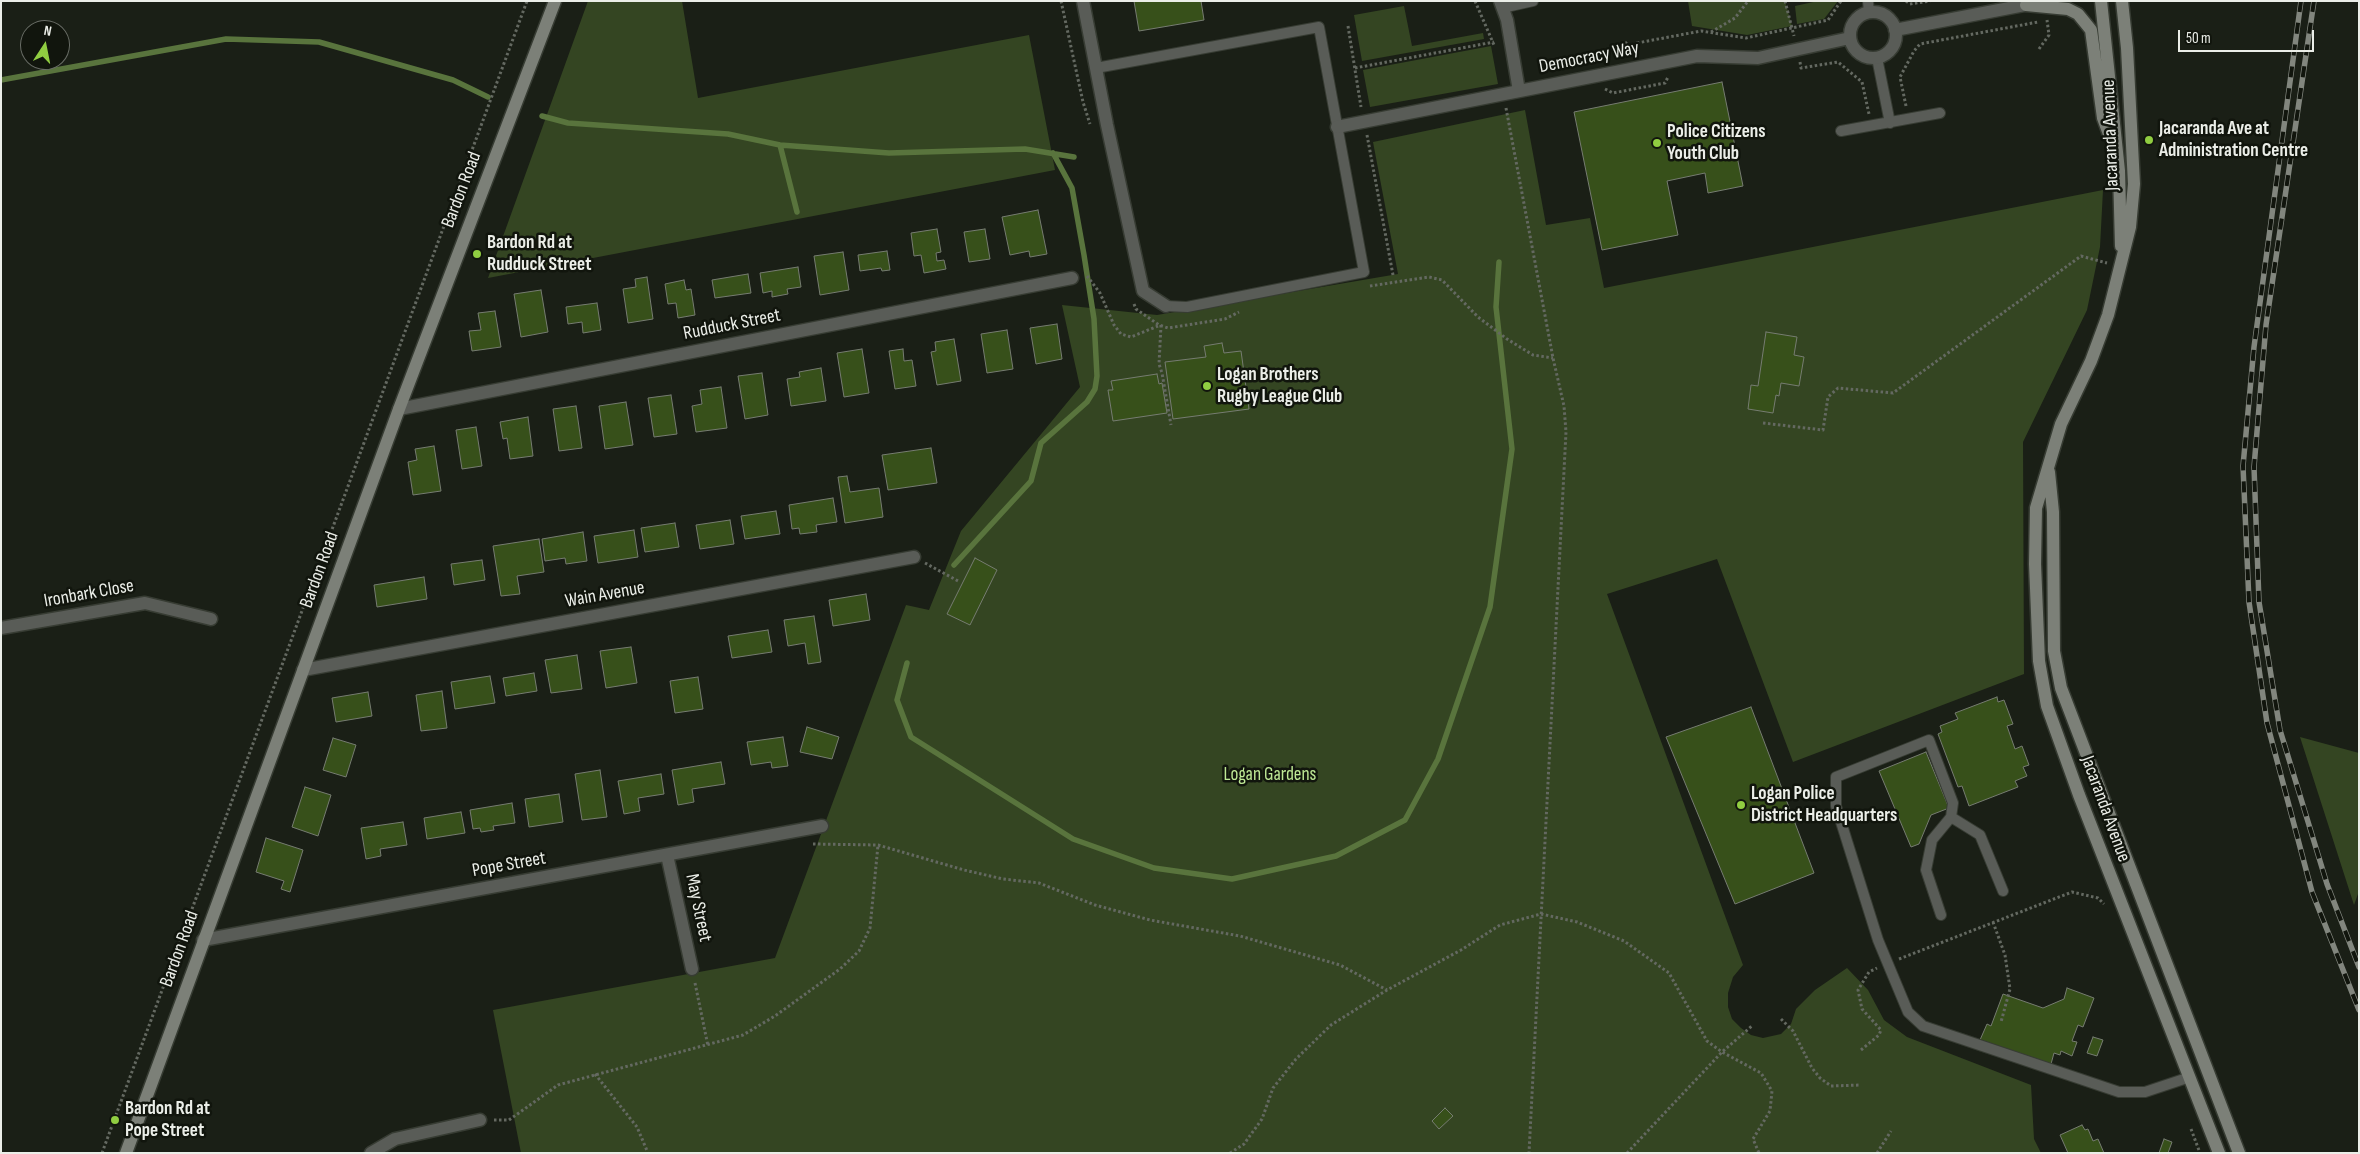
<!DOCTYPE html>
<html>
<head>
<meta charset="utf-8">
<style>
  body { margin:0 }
  #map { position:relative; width:2360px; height:1154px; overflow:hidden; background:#1a1f16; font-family:"Sofia Sans Condensed",sans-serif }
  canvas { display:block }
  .frame { position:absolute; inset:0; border:2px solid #ebeee8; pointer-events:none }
  .north { position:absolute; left:20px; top:20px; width:50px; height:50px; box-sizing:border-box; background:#11150d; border:1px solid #686c65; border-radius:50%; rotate:11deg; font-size:14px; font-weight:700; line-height:20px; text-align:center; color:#ebeee8 }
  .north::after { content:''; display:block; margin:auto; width:18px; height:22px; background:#90cd41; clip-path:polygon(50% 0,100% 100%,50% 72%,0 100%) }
  .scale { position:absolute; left:2178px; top:30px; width:136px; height:22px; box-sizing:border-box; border:2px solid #ebeee8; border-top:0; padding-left:6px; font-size:15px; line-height:18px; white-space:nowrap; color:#ebeee8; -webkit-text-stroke:4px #11150d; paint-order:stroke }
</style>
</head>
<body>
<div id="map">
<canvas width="2360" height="1154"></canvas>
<div class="frame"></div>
<div class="north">N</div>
<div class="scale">50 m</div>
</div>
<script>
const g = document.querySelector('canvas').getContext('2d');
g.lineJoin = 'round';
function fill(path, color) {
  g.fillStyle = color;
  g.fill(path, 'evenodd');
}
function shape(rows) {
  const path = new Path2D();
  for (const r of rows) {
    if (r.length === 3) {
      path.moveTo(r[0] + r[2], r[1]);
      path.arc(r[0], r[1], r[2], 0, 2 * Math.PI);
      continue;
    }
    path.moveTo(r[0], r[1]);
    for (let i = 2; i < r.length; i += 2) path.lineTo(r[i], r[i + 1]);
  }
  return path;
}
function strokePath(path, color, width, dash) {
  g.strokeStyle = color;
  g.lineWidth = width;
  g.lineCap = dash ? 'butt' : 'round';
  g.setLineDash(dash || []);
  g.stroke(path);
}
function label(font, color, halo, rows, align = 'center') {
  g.font = font + ' "Sofia Sans Condensed",sans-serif';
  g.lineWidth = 5;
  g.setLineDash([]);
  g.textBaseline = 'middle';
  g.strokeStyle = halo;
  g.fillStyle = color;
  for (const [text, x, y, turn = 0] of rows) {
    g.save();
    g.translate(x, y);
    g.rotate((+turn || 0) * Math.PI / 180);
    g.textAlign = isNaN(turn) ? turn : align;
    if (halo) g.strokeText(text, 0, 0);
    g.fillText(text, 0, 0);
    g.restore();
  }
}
fill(shape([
  [588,1,682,1,698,98,1029,35,1055,170,488,278],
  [1688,1,1785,1,1792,26,1747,35,1692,26],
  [1818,1,1838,1,1824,19,1797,24,1795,6],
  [1404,6,1412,46,1483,33,1484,39,1362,61,1354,15],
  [1491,46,1498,84,1370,107,1363,70],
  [1525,110,1546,225,1590,218,1604,288,2103,190,2100,247,2087,310,2023,442,2024,674,1793,762,1717,559,1607,594,1743,965,1733,977,1728,993,1728,1007,1732,1019,1741,1028,1751,1035,1763,1038,1781,1034,1791,1024,1796,1009,1815,990,1847,968,1868,990,1884,1020,1907,1037,2031,1085,2034,1139,2041,1153,521,1153,493,1010,775,958,906,605,929,610,961,531,1080,387,1062,305,1157,315,1398,274,1373,142],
  [2300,737,2359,753,2359,891,2354,905]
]), '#344522');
strokePath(shape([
  [1,80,226,39,319,42,453,80,488,97],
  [542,116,568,123,728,134,780,145,889,153,1025,149,1074,157],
  [780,145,797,212],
  [954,565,1031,481,1041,443,1087,402,1095,389,1097,376,1094,319,1084,255,1072,188,1053,153],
  [907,663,897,700,911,737,1073,839,1154,868,1232,879,1336,856,1405,820,1438,759,1490,607,1512,449,1496,307,1499,262]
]), '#59743d', 5.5);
const building = shape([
  [1134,1,1201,1,1204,20,1139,31,1134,1],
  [1722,82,1743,186,1708,193,1705,173,1667,181,1678,235,1602,250,1574,112,1722,82],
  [1038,210,1047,254,1030,257,1029,251,1010,255,1002,217,1038,210],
  [937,229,941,252,936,253,937,261,944,260,946,269,924,273,921,255,914,256,911,233,937,229],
  [985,229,990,259,969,262,964,232,985,229],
  [887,251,890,270,882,271,881,268,860,271,858,255,887,251],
  [843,252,849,290,820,295,814,256,843,252],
  [798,267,801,287,787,289,788,294,772,297,772,291,763,293,760,273,798,267],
  [748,274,751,293,715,298,712,280,748,274],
  [647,277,653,319,628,323,623,289,636,287,635,279,647,277],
  [684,280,686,290,691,289,695,315,678,318,676,303,668,304,665,284,684,280],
  [541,290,548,332,521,337,514,294,541,290],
  [597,303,601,330,583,333,582,322,568,324,566,307,597,303],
  [495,311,501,347,472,351,469,331,481,330,478,313,495,311],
  [1057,324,1062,359,1036,364,1030,328,1057,324],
  [1007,330,1013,369,987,373,981,334,1007,330],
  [1766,332,1797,337,1794,355,1804,357,1799,386,1781,383,1779,396,1776,395,1773,413,1748,409,1751,385,1758,386,1766,332],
  [954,339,961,381,937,385,931,352,936,351,935,342,954,339],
  [1222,343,1224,353,1241,351,1249,409,1173,419,1165,362,1206,357,1204,346,1222,343],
  [862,349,869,393,844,397,837,353,862,349],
  [903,349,904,361,912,360,916,386,895,389,889,351,903,349],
  [821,368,826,401,791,406,787,379,800,377,799,372,821,368],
  [762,373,768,415,745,419,738,376,762,373],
  [1157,374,1159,384,1162,383,1167,413,1113,421,1108,390,1113,390,1111,381,1157,374],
  [721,387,727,428,696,432,692,406,702,404,700,390,721,387],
  [671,395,677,434,654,437,648,398,671,395],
  [626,402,633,445,605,449,599,406,626,402],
  [576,406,582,448,559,451,553,409,576,406],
  [528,417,533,456,510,459,507,438,503,439,500,422,528,417],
  [476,427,482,466,462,469,456,430,476,427],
  [434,446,441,491,413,495,408,462,417,460,415,449,434,446],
  [931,448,937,483,888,490,882,455,931,448],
  [847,476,850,492,879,488,883,517,845,523,838,477,847,476],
  [833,498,837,522,816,525,817,532,800,534,799,528,792,529,789,505,833,498],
  [776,511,780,534,745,539,741,516,776,511],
  [730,520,734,544,700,549,696,525,730,520],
  [675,523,679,547,645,552,641,528,675,523],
  [634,530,638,557,598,563,594,536,634,530],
  [583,532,587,561,566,564,565,558,545,561,542,539,583,532],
  [539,539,544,572,517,576,520,594,501,596,493,546,539,539],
  [975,558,997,570,970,625,947,614,975,558],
  [482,560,485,580,454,585,451,564,482,560],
  [424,577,427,599,377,607,374,585,424,577],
  [866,594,870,620,833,626,829,600,866,594],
  [814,616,821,662,808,664,805,643,788,646,784,620,814,616],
  [768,630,772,652,732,658,728,636,768,630],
  [631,647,637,683,606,688,600,651,631,647],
  [577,655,582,689,551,693,545,660,577,655],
  [534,673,537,691,506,696,503,678,534,673],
  [490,676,495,703,455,709,451,682,490,676],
  [698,677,703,709,675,713,670,681,698,677],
  [442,691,447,728,421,731,416,695,442,691],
  [368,692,372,716,336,722,332,698,368,692],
  [1997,697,1998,702,2004,700,2013,724,2007,726,2015,749,2022,746,2029,765,2023,767,2027,776,2015,781,2018,787,1969,806,1962,786,1958,787,1938,734,1942,732,1940,726,1958,719,1955,713,1997,697],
  [1751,707,1814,873,1735,904,1666,737,1751,707],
  [807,727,839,737,832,759,800,752,807,727],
  [783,737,788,766,772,768,771,762,751,765,747,742,783,737],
  [333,738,356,745,346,777,323,770,333,738],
  [1926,752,1949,808,1931,815,1919,844,1911,847,1879,771,1926,752],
  [721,762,725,784,692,789,694,802,678,805,672,770,721,762],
  [600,770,607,817,582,820,575,774,600,770],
  [661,774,664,794,638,798,640,811,624,814,618,781,661,774],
  [305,787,331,795,318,836,292,827,305,787],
  [559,794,563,822,529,827,525,799,559,794],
  [512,803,515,823,493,826,494,830,481,832,480,828,473,829,470,810,512,803],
  [461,812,465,833,427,839,424,818,461,812],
  [403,822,407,845,380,849,381,856,366,859,361,828,403,822],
  [266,838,303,850,290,892,281,889,284,881,256,872,266,838],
  [2067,988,2094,998,2083,1027,2078,1025,2072,1041,2077,1042,2072,1056,2061,1051,2060,1055,2054,1053,2051,1064,1980,1040,1987,1024,1991,1026,2003,994,2043,1008,2064,999,2067,988],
  [2093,1037,2103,1040,2097,1056,2087,1053,2093,1037],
  [1445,1108,1453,1116,1439,1129,1432,1121,1445,1108],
  [2082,1125,2085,1130,2088,1129,2093,1141,2098,1139,2104,1153,2068,1153,2060,1135,2082,1125],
  [2164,1139,2172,1142,2168,1153,2159,1153,2164,1139]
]);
fill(building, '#37501a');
strokePath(building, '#767c71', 1);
const lane = shape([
  [1868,1,1869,13],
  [1502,8,1533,1],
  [1877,58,1890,123],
  [1096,68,1319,27,1364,272,1187,307,1166,306],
  [1841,131,1940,113],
  [1951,817,1980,835,2003,891],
  [1941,915,1926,870,1932,840,1951,817,1953,803,1929,740,1836,777,1836,806,1878,940,1908,1012,1923,1026,2119,1092,2145,1092,2190,1077]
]);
const street = shape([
  [1083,1,1107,125,1143,291,1166,306],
  [1500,1,1507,20,1519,91],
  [1873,35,23],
  [1895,30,2035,3],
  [1337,127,1697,56,1758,58,1850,38],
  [399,409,1072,278],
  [1,628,145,603,211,619],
  [303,670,914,557],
  [667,855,692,969],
  [203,940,822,826],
  [371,1153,395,1139,480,1120]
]);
const secondary = shape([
  [2101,1,2119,171,2121,246],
  [2122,1,2127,48,2134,184,2130,227,2108,315,2091,361,2061,424,2036,508,2035,564,2039,661,2047,706,2079,795,2219,1153],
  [2026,5,2068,9,2078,14,2091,30,2103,118,2110,137],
  [2049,472,2053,512,2054,651,2061,688,2239,1153],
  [126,1153,399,409,555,1]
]);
strokePath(lane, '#373c33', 12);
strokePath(street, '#373c33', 15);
strokePath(secondary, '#373c33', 15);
strokePath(shape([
  [1061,1,1083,102,1090,124],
  [1475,1,1494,45],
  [1785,1,1794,36],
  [1906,1,1910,4,1930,1],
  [1348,26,1361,107],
  [1711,32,1735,18,1748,1],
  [1625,42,1630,47,1637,43,1701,31,1746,38,1828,20,1841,1],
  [2039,49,2049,35,2047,20],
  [1800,62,1801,68,1838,62,1862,82,1869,114],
  [1355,68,1494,42],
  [1605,89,1613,93,1665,83,1668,77],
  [1906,106,1900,77,1914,51,1920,44,2038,22],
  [1506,108,1553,358,1564,406,1566,432,1529,1153],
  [1367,135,1393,275],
  [1087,276,1100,293,1114,325,1121,334,1131,337,1158,326],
  [1370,286,1429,277,1442,280,1478,317,1507,339,1533,355,1553,358],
  [1134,304,1136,309,1159,325,1168,328,1225,319,1239,312],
  [1161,325,1159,364,1162,373,1171,425],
  [1763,423,1823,430,1828,397,1838,388,1893,393,2081,256,2107,263],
  [925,563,960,582],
  [813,844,878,845,964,870,1003,879,1039,883,1095,905,1150,920,1240,936,1340,965,1387,990],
  [1993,922,2005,955,2010,989,2001,1022],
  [1899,959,2072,892,2098,898,2104,904],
  [695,983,708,1046],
  [1781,1019,1793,1031,1812,1068,1820,1078,1831,1086,1860,1085],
  [1861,1050,1879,1035,1881,1030,1862,1009,1858,990,1869,972,1877,968],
  [595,1074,637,1127,648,1153],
  [494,1120,509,1120,558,1085,743,1035,775,1016,840,969,859,951,870,928,878,845],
  [2191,1129,2200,1153],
  [102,1153,527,1],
  [1230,1153,1244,1144,1262,1119,1273,1088,1296,1059,1331,1025,1387,990,1461,950,1500,925,1541,914,1577,922,1624,941,1669,973,1707,1041,1722,1052,1761,1073,1772,1091,1770,1111,1753,1139,1759,1153],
  [1627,1153,1722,1052,1753,1025],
  [1877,1153,1891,1131]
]), '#646961', 3, [2.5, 2.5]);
strokePath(lane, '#595c57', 10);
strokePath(street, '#595c57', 12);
strokePath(secondary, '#7c8078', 12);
const rail = shape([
  [2301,1,2254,347,2243,466,2249,602,2267,723,2312,892,2359,1010],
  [2314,1,2266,325,2254,467,2259,602,2280,730,2327,884,2359,967]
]);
strokePath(rail, '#82867e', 5.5);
strokePath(rail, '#11150d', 4, [11]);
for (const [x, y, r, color] of [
  [2149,140,5,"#90cd41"],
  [1657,143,5,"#90cd41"],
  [477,254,5,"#90cd41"],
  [1207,386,5,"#90cd41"],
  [1741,805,5,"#90cd41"],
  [115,1120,5,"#90cd41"]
]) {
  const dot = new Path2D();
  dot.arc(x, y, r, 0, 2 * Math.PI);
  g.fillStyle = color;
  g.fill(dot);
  strokePath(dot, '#11150d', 2);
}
label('19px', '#ebeee8', '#11150d', [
  ["Democracy Way",1589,58,-11],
  ["Jacaranda Avenue",2111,135,-92],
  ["Bardon Road",462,190,-69],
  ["Rudduck Street",732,325,-11],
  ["Bardon Road",320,570,-70],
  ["Ironbark Close",89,594,-10],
  ["Wain Avenue",605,595,-10],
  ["Jacaranda Avenue",2105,809,70],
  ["Pope Street",509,865,-10],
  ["May Street",698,908,78],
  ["Bardon Road",180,949,-70]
]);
label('bold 19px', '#ebeee8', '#11150d', [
  ["Jacaranda Ave at",2159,129],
  ["Administration Centre",2159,151],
  ["Police Citizens",1667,132],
  ["Youth Club",1667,154],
  ["Bardon Rd at",487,243],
  ["Rudduck Street",487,265],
  ["Logan Brothers",1217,375],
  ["Rugby League Club",1217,397],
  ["Logan Police",1751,794],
  ["District Headquarters",1751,816],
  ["Bardon Rd at",125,1109],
  ["Pope Street",125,1131]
], 'left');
label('19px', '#bee895', '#11150d', [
  ["Logan Gardens",1270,775]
]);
</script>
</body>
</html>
